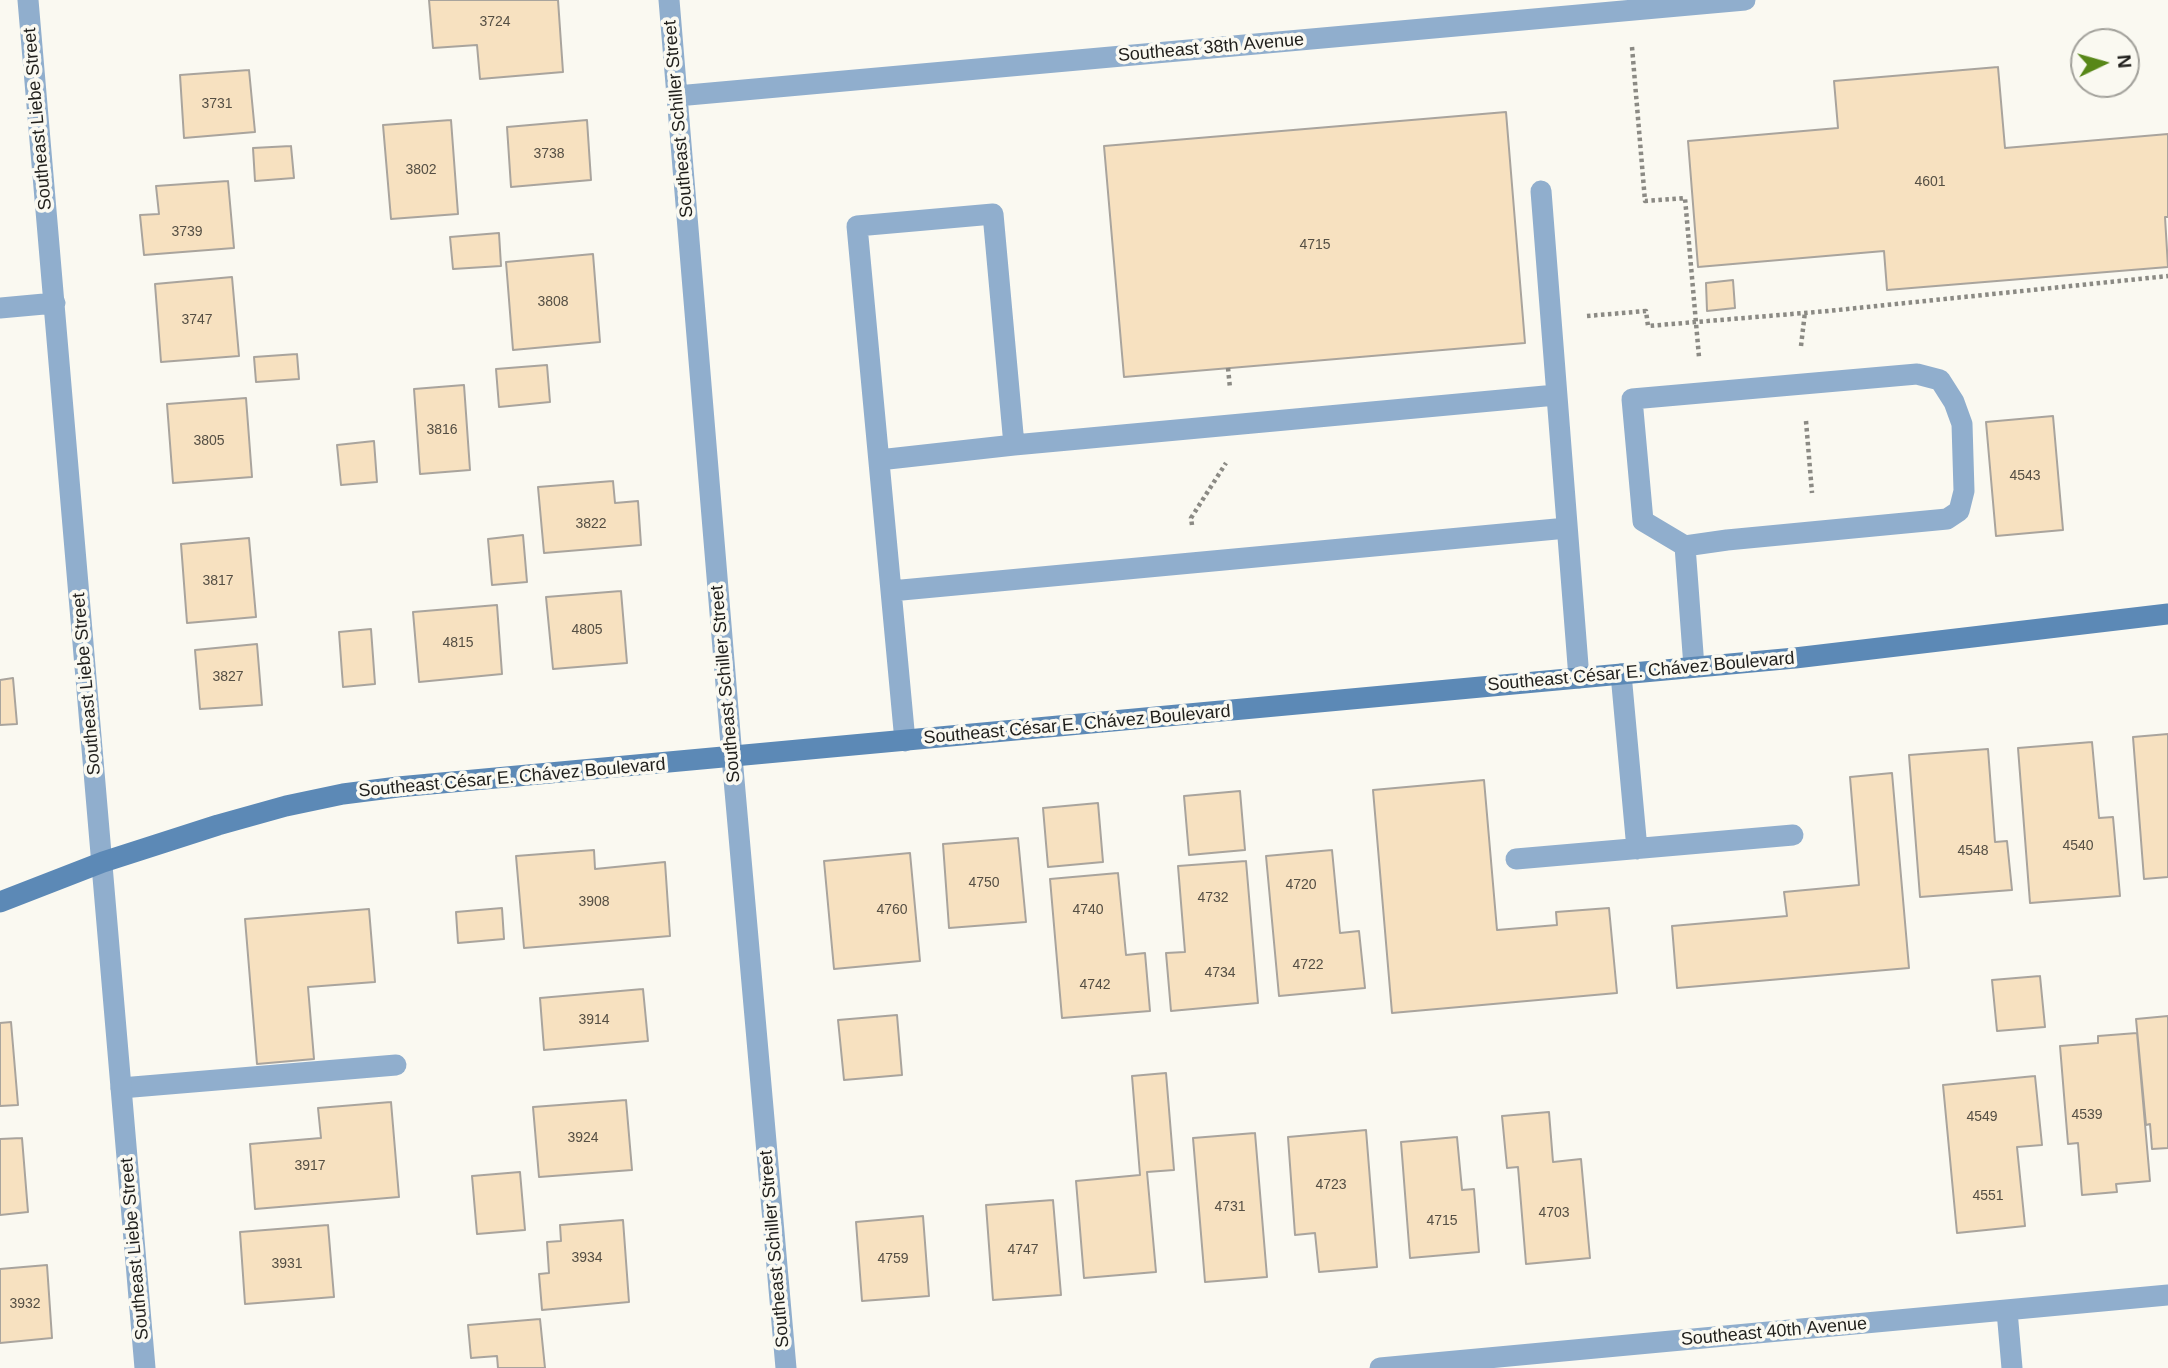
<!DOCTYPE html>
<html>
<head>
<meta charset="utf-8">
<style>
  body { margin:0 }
  #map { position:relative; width:2168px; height:1368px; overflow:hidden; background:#faf9f1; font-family:Arial,sans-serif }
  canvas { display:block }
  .north { position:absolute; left:2070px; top:28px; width:70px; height:70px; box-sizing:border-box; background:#faf9f1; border:2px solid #a2a19b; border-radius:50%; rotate:85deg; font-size:19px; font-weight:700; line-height:28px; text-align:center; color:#1f1e1b }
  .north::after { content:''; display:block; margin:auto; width:24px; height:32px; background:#588718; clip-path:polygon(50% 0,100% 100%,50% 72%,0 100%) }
</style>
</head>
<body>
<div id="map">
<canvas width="2168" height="1368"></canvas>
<div class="north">N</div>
</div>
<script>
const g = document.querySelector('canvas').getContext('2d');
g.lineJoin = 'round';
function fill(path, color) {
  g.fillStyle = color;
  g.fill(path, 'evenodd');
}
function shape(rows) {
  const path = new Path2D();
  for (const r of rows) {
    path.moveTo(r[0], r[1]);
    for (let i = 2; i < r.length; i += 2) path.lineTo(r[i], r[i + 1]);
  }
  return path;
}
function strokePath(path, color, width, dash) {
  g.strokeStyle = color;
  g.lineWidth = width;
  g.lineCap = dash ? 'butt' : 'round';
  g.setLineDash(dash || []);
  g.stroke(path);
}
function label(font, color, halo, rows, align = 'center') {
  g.font = font + ' Arial,sans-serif';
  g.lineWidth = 7;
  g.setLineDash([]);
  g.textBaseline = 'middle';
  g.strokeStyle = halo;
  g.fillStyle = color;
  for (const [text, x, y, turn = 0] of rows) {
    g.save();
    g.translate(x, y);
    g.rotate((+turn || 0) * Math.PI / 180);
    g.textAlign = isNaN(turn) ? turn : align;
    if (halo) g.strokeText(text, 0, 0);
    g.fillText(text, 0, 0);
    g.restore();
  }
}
const building = shape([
  [429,0,558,0,563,72,480,79,477,45,433,48,429,0],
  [1998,67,2005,148,2168,134,2168,217,2165,217,2168,267,1887,290,1884,251,1698,267,1688,141,1838,128,1834,81,1998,67],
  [249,70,255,132,184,138,180,75,249,70],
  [1506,112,1525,343,1124,377,1104,146,1506,112],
  [451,120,458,214,391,219,383,125,451,120],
  [587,120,591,180,511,187,507,127,587,120],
  [291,146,294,178,255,181,253,148,291,146],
  [228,181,234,248,144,255,140,215,159,214,156,186,228,181],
  [499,233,501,266,453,269,450,237,499,233],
  [593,254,600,342,513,350,506,262,593,254],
  [232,277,239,356,161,362,155,284,232,277],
  [1733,280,1735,308,1707,311,1706,283,1733,280],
  [297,354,299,379,256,382,254,357,297,354],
  [547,365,550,402,499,407,496,369,547,365],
  [464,385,470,470,420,474,414,389,464,385],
  [246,398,252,477,173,483,167,404,246,398],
  [2053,416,2063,530,1996,536,1986,422,2053,416],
  [374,441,377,482,341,485,337,445,374,441],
  [613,481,615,503,638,501,641,545,544,553,538,487,613,481],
  [523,535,527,582,492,585,488,539,523,535],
  [249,538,256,617,187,623,181,544,249,538],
  [621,591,627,663,553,669,546,597,621,591],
  [497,605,502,674,419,682,413,612,497,605],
  [371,629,375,684,343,687,339,632,371,629],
  [257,644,262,705,200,709,195,650,257,644],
  [13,678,17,724,0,725,0,680,13,678],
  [2168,734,2168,877,2144,879,2133,737,2168,734],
  [2092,742,2099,818,2113,817,2120,896,2030,903,2018,748,2092,742],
  [1988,749,1995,842,2007,841,2012,890,1920,897,1909,755,1988,749],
  [1892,773,1909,968,1677,988,1672,926,1787,916,1784,892,1859,885,1850,777,1892,773],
  [1484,780,1497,930,1557,925,1556,912,1609,908,1617,993,1392,1013,1373,790,1484,780],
  [1240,791,1245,850,1189,855,1184,796,1240,791],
  [1098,803,1103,862,1048,867,1043,808,1098,803],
  [1018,838,1026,922,949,928,943,844,1018,838],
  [594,850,595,869,665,862,670,936,524,948,516,856,594,850],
  [1332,850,1340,933,1359,931,1365,988,1279,996,1266,856,1332,850],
  [910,853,920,961,834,969,824,861,910,853],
  [1246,861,1258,1003,1171,1011,1166,953,1185,952,1178,866,1246,861],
  [1118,873,1126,955,1145,953,1150,1011,1062,1018,1050,879,1118,873],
  [502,908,504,939,458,943,456,912,502,908],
  [369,909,375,982,308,987,314,1059,257,1064,245,919,369,909],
  [2040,976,2045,1027,1997,1031,1992,980,2040,976],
  [643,989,648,1041,544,1050,540,998,643,989],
  [897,1015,902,1075,844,1080,838,1020,897,1015],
  [2168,1016,2168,1148,2152,1149,2150,1124,2146,1125,2136,1019,2168,1016],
  [11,1022,18,1105,0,1106,0,1023,11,1022],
  [2137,1033,2150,1181,2116,1184,2117,1192,2082,1195,2078,1143,2068,1144,2060,1046,2098,1043,2098,1036,2137,1033],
  [1166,1073,1174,1170,1147,1172,1156,1272,1084,1278,1076,1181,1140,1175,1132,1076,1166,1073],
  [2035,1076,2042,1145,2017,1147,2025,1226,1957,1233,1943,1085,2035,1076],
  [626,1100,632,1170,539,1177,533,1107,626,1100],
  [391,1102,399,1197,255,1209,250,1144,321,1138,318,1108,391,1102],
  [1549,1112,1553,1162,1581,1159,1590,1258,1526,1264,1518,1167,1507,1168,1502,1116,1549,1112],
  [1366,1130,1377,1267,1319,1272,1315,1233,1295,1235,1288,1137,1366,1130],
  [1255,1133,1267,1277,1205,1282,1193,1138,1255,1133],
  [1457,1137,1462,1190,1474,1189,1479,1252,1410,1258,1401,1142,1457,1137],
  [22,1138,28,1212,0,1215,0,1139,22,1138],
  [520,1172,525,1230,477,1234,472,1176,520,1172],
  [1053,1200,1061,1295,993,1300,986,1205,1053,1200],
  [923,1216,929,1296,862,1301,856,1222,923,1216],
  [623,1220,629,1302,542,1310,539,1274,549,1273,547,1242,561,1241,560,1225,623,1220],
  [328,1225,334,1297,245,1304,240,1232,328,1225],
  [47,1265,52,1338,0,1343,0,1269,47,1265],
  [540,1319,545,1368,498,1368,497,1356,471,1358,468,1325,540,1319]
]);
fill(building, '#f7e1c0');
strokePath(building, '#a9a49d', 2);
strokePath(shape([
  [1632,47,1645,201,1685,198,1699,357],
  [1587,316,1646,311,1648,326,1828,311,2168,276],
  [1801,346,1805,312],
  [1228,368,1230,388],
  [1806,421,1812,493],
  [1192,525,1191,518,1226,463]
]), '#8b8a84', 4.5, [3.5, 3.5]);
strokePath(shape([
  [1541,191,1579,678],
  [1917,374,1940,380,1954,402,1962,424,1964,491,1959,511,1947,519,1727,540,1685,546,1643,521,1632,399,1917,374],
  [879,460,1014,445,1556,395],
  [1685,546,1694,667],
  [891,591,1567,528],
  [1621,674,1637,849],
  [905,741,857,226,993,214,1014,445],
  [1516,859,1793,835],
  [121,1088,396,1065]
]), '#90aecd', 21);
strokePath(shape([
  [28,0,145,1368],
  [669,0,732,757,786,1368],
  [677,96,1745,0],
  [0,308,55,303],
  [2007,1311,2012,1368],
  [1380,1368,2168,1295]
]), '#90aecd', 21);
strokePath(shape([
  [0,902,103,862,218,825,286,806,343,794,398,787,1795,658,2168,614]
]), '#5c89b6', 21);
label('14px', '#554f44', null, [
  ["3724",495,22],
  ["3731",217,104],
  ["3738",549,154],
  ["3802",421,170],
  ["4601",1930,182],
  ["3739",187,232],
  ["4715",1315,245],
  ["3808",553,302],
  ["3747",197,320],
  ["3816",442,430],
  ["3805",209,441],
  ["4543",2025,476],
  ["3822",591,524],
  ["3817",218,581],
  ["4805",587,630],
  ["4815",458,643],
  ["3827",228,677],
  ["4540",2078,846],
  ["4548",1973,851],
  ["4750",984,883],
  ["4720",1301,885],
  ["4732",1213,898],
  ["3908",594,902],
  ["4760",892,910],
  ["4740",1088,910],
  ["4722",1308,965],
  ["4734",1220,973],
  ["4742",1095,985],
  ["3914",594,1020],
  ["4539",2087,1115],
  ["4549",1982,1117],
  ["3924",583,1138],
  ["3917",310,1166],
  ["4723",1331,1185],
  ["4551",1988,1196],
  ["4731",1230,1207],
  ["4703",1554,1213],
  ["4715",1442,1221],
  ["4747",1023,1250],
  ["3934",587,1258],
  ["4759",893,1259],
  ["3931",287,1264],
  ["3932",25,1304]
]);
label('18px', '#1f1e1b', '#faf9f1', [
  ["Southeast 38th Avenue",1211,48,-5],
  ["Southeast Liebe Street",38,119,-95],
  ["Southeast Schiller Street",679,119,-95],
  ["Southeast César E. Chávez Boulevard",1641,672,-5],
  ["Southeast Liebe Street",87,684,-95],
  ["Southeast Schiller Street",726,684,-95],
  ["Southeast César E. Chávez Boulevard",1077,725,-5],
  ["Southeast César E. Chávez Boulevard",512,778,-5],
  ["Southeast Liebe Street",135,1249,-95],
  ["Southeast Schiller Street",775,1249,-95],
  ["Southeast 40th Avenue",1774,1332,-5]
]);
</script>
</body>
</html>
